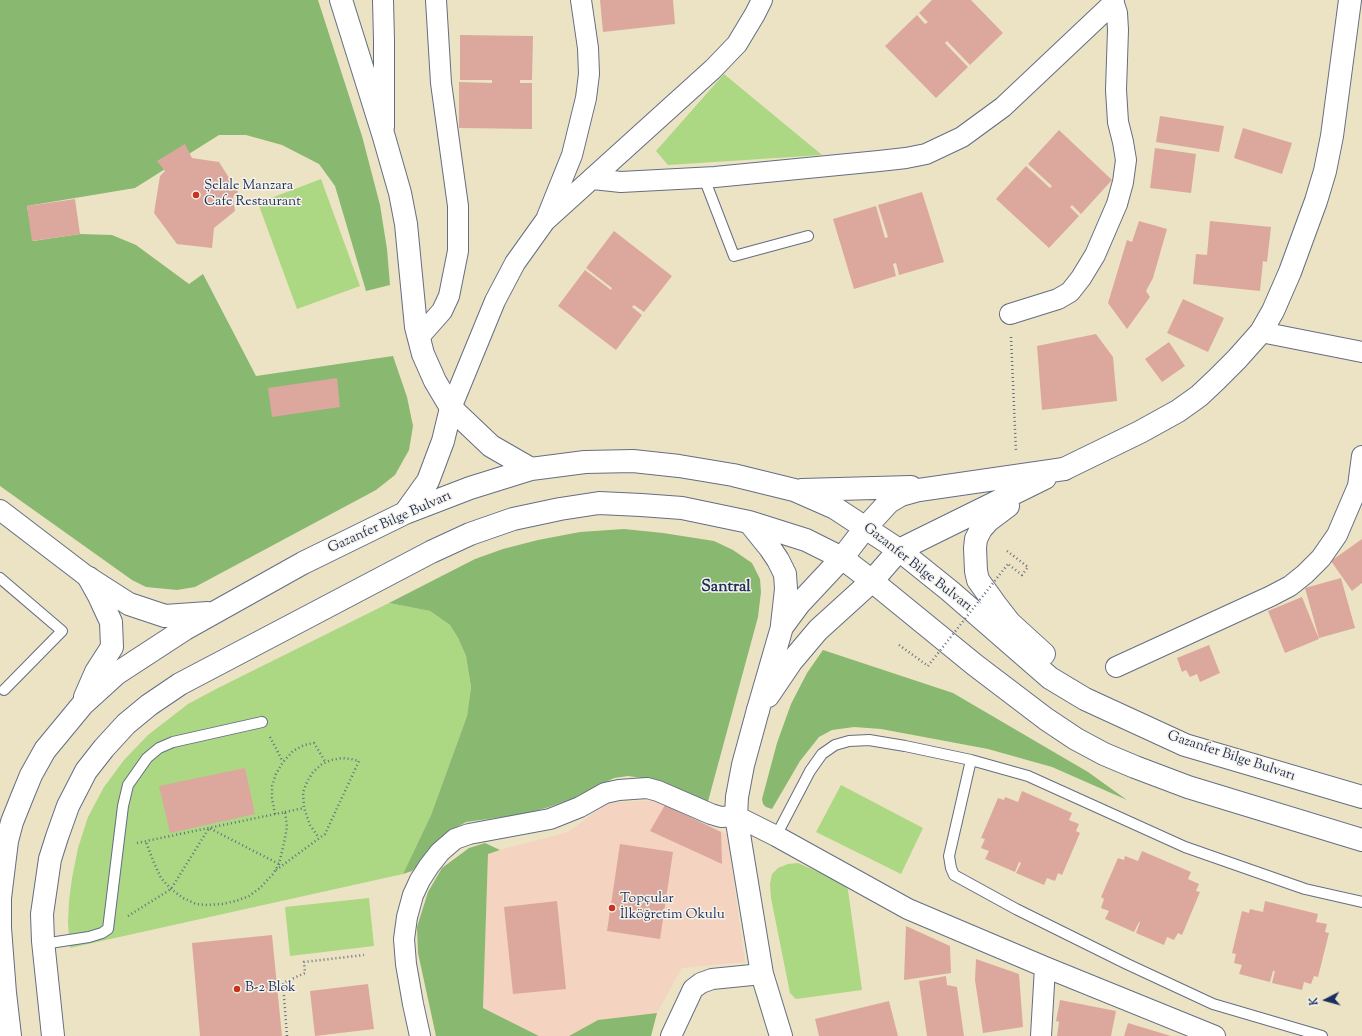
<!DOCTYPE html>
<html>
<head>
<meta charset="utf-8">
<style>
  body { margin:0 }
  #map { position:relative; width:1362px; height:1036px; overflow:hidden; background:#ece3c4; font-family:"Sorts Mill Goudy",serif }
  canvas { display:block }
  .north { position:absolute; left:1306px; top:980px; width:40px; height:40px; -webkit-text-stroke:3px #f7f3e8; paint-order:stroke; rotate:264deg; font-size:11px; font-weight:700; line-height:16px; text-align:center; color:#1b2f5e }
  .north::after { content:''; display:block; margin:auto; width:14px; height:18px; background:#1b2f5e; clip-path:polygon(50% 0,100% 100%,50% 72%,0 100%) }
</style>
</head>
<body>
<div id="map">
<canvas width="1362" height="1036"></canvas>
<div class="north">K</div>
</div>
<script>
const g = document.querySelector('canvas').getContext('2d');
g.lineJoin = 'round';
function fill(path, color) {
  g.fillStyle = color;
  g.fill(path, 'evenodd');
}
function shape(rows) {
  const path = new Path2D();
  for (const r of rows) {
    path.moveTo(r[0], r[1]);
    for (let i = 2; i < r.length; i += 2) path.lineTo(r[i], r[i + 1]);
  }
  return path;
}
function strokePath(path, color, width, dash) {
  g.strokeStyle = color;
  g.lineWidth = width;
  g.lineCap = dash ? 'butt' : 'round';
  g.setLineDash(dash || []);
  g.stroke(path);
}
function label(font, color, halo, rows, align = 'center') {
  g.font = font + ' "Sorts Mill Goudy",serif';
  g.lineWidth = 3;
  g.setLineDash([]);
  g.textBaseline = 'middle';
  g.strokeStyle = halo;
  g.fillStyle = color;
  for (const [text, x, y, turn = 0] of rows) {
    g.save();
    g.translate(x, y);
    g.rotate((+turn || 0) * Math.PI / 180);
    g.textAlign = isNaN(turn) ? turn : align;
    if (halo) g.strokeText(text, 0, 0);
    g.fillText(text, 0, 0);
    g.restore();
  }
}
fill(shape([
  [655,800,727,834,745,962,682,968,657,1013,598,1020,569,1036,539,1036,483,1008,488,853,568,832,607,803]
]), '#f5d3c1');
fill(shape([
  [724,74,822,155,668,165,656,151],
  [321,179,360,286,297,309,258,203],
  [389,603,430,611,450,625,458,638,466,656,471,687,467,716,431,815,403,874,70,948,68,923,69,901,72,878,78,848,88,817,104,787,124,760,148,735,188,704,218,688],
  [841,785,923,828,901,874,816,832],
  [798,863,843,883,847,883,862,990,796,999,790,993,771,898,770,884,772,874,778,868,788,864],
  [369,898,374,946,290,956,285,907]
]), '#acd783');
fill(shape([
  [0,0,318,0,362,136,380,205,387,249,390,285,366,291,335,186,319,164,282,145,246,135,219,135,135,188,27,206,33,241,80,234,112,235,136,245,189,284,203,274,256,376,393,356,407,397,413,426,409,450,395,475,376,490,195,587,177,590,146,587,132,580,0,486],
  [624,529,663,533,714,541,733,550,752,563,760,579,761,592,758,617,707,805,690,797,662,781,628,776,614,778,574,798,549,807,525,814,466,822,454,829,412,871,403,874,431,815,467,716,471,687,466,656,458,638,450,625,430,611,389,603,475,559,503,549,538,540,580,532],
  [823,650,953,693,1088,772,1127,800,1052,767,988,749,881,729,854,727,832,730,819,737,800,761,772,809,766,807,763,804,762,799,777,743,791,704,807,673],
  [485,843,500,850,488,854,483,1008,539,1036,436,1036,418,953,417,927,428,892,442,868,469,848],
  [657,1013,651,1036,569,1036,598,1020]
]), '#89b871');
fill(shape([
  [600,0,673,0,675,24,603,32],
  [932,0,971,0,1003,33,970,65,947,41,945,43,968,67,936,98,885,46,917,15,925,24,928,22,919,13],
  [460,35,533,36,532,80,520,80,520,83,532,83,532,129,459,128,459,82,492,83,492,80,460,80],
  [1160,116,1224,126,1219,152,1156,142],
  [1243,128,1292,143,1282,174,1234,158],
  [1059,130,1112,180,1081,214,1072,205,1070,207,1079,216,1049,248,996,199,1026,166,1050,188,1052,186,1028,164],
  [185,144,192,158,219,162,238,192,233,197,235,211,214,228,212,248,177,244,154,213,160,176,165,171,157,161],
  [1155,148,1196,154,1191,193,1150,188],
  [922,192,944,262,899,275,896,263,893,264,896,276,854,289,833,219,876,206,885,238,888,237,878,205],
  [75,199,80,234,32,241,27,206],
  [1139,221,1167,229,1153,278,1146,291,1150,297,1127,329,1108,303,1127,240,1132,242],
  [1210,221,1271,227,1267,262,1263,261,1260,291,1193,284,1196,254,1207,255],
  [614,231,672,276,644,312,634,305,632,307,642,315,616,350,558,306,585,270,611,290,612,288,586,268],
  [1183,299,1224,318,1208,352,1167,333],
  [1096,334,1113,357,1117,401,1042,410,1037,346],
  [1169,342,1185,366,1162,382,1145,359],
  [337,378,340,407,272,417,268,388],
  [1362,539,1362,583,1352,591,1331,561],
  [1341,578,1355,628,1319,638,1305,588],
  [1302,597,1319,639,1285,653,1268,611],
  [1209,645,1220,673,1200,682,1197,674,1190,677,1186,670,1182,672,1177,658],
  [245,768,255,814,170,833,159,786],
  [1022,791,1072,813,1069,820,1079,824,1076,831,1080,833,1062,875,1058,873,1055,881,1047,878,1044,885,1016,873,1021,863,1019,862,1015,872,985,859,989,851,981,848,985,839,981,838,998,798,1004,800,1005,797,1018,802],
  [665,805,721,832,722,864,650,831],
  [620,844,673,852,660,939,607,931],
  [1142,851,1191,872,1188,879,1199,884,1196,891,1200,892,1182,935,1178,933,1174,940,1167,937,1164,945,1136,933,1140,922,1139,922,1134,932,1105,919,1109,911,1101,908,1104,899,1101,897,1118,858,1124,860,1125,856,1138,861],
  [557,901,566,989,513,994,504,907],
  [1265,901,1318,914,1316,922,1327,924,1325,932,1329,933,1318,977,1314,976,1311,984,1304,982,1302,990,1272,983,1275,971,1273,971,1270,982,1239,974,1242,965,1234,963,1236,954,1232,953,1242,911,1249,913,1250,909,1263,912],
  [906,926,950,946,951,973,904,980],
  [272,935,282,1036,200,1036,192,943],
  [976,959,1019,974,1023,1027,983,1033,975,980],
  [946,976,947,985,957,987,964,1036,927,1036,919,981],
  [368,984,374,1029,315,1036,310,991],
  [1060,1000,1116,1011,1111,1036,1057,1036,1059,1022,1056,1021],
  [889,1001,898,1036,819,1036,815,1019],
  [1128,1023,1171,1036,1124,1036]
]), '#dca89d');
const lane = shape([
  [704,178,734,256,808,236],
  [0,578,62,631,4,690],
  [971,760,949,856,951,868,954,875,1016,909,1127,964,1213,1004,1322,1036],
  [776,836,810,771,822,754,835,745,849,741,869,740,905,746,971,760,1028,776,1185,847,1305,889,1362,902],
  [43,944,89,937,102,933,108,929,123,806,128,785,147,758,159,748,173,742,262,722]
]);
const street = shape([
  [383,0,384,40,384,127],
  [593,179,621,182,715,177,879,161,906,158,926,154,962,137,1003,107,1109,7,1114,0],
  [547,217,572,155,586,98,589,74,588,48,581,0],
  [1010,314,1058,299,1070,292,1081,278,1095,255,1117,204,1123,182,1126,160,1123,142,1118,122,1116,90,1118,30,1117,13,1113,1],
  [1261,332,1362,352],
  [419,337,442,311,449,296,458,251,458,206,441,83,436,0],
  [451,408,495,301,515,263,545,221,713,69,737,44,755,14,762,0],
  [0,510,89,578],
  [1116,667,1271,596,1290,586,1305,574,1321,558,1337,535,1358,486,1362,456],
  [420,1036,413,1004,406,964,404,939,407,917,413,895,420,880,429,866,440,852,455,839,469,834,550,819,580,807,605,793,619,790,647,788,658,791,711,814,721,817,736,816,776,836,908,909,1045,967,1215,1036],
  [671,1036,693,989,701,983,712,979,762,974],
  [1041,1036,1045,967]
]);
const secondary = shape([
  [341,0,384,137,400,193,406,224,416,327,423,354,435,381,451,408],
  [1064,469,1140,432,1178,411,1199,396,1216,380,1237,359,1261,332,1273,311,1290,272,1316,201,1325,171,1332,136,1350,0],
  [758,710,743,765,737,797,736,816,762,974,781,1036]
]);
const primary = shape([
  [451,408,491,446,531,469],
  [802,490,911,487],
  [1008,506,988,521,981,529,976,539,975,548,976,571,978,580,996,605,1010,623,1044,654],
  [405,513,428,481,443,441,451,408],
  [749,522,770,548,778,560,785,574,786,589,782,625],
  [90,579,129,604,165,616,208,613],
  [768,696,791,662,818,630,872,581,899,550,1045,478],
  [85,697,96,672,112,647,111,622,99,596,89,578],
  [758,710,782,627,799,604,842,558,866,527,889,502,901,495,919,490,1064,469],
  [10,1036,5,993,0,928,0,898,7,841,12,822,22,797,31,775,45,750,83,704,116,674,185,629,303,563,405,513,470,488,531,469,585,462,633,461,679,466,733,475,794,490,835,508,899,550,950,591,1050,678,1085,699,1185,745,1362,797],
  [53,1036,43,941,42,914,50,859,57,837,68,806,86,771,104,748,126,724,149,705,180,684,431,552,470,534,513,519,560,509,599,503,641,505,682,508,749,522,806,540,842,558,872,581,975,665,1046,719,1076,739,1104,754,1135,767,1188,787,1362,840]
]);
strokePath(lane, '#646e82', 12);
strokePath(street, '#646e82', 22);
strokePath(secondary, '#646e82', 24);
strokePath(primary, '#646e82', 24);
strokePath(shape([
  [1011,337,1016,452],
  [1007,551,1028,567,1022,575,1008,564],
  [899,645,928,666],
  [270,737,283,762],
  [285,812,304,808],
  [275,814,272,798,272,786,276,774,283,762,293,751,304,745,314,743,326,763],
  [137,843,285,812,287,827,284,843,279,864,273,874,260,888,249,896,236,901,222,904,207,905,196,904,183,898,171,889,161,878,154,863,146,842],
  [276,870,325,834,359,761,351,759,342,758,331,760,322,764,313,772,307,782,303,792,304,808,310,825,319,838],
  [128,916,171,889,209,828,279,864],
  [287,1036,283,983,305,973,304,962,364,955]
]), '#646e82', 2.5, [1, 3]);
strokePath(lane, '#fff', 10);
strokePath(street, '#fff', 20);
strokePath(secondary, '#fff', 22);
strokePath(primary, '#fff', 22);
strokePath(shape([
  [928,666,1008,564]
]), '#646e82', 2.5, [1, 3]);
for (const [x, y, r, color] of [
  [196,195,4,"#c8321e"],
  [612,908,4,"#c8321e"],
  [237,989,4,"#c8321e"]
]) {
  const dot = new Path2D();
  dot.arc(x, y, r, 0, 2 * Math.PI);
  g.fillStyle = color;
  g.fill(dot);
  strokePath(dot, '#f7f3e8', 1.5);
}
label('14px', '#1b2f5e', '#f7f3e8', [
  ["Şelale Manzara",204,187],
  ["Cafe Restaurant",204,203],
  ["Topçular",620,900],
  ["İlköğretim Okulu",620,916],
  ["B-2 Blok",245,989]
], 'left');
label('14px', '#1b2f5e', '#f7f3e8', [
  ["Gazanfer Bilge Bulvarı",390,523,-24],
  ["Gazanfer Bilge Bulvarı",917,568,38],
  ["Gazanfer Bilge Bulvarı",1231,757,18]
]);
label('bold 16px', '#1b2f5e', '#f7f3e8', [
  ["Santral",726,588]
]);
</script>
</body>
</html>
